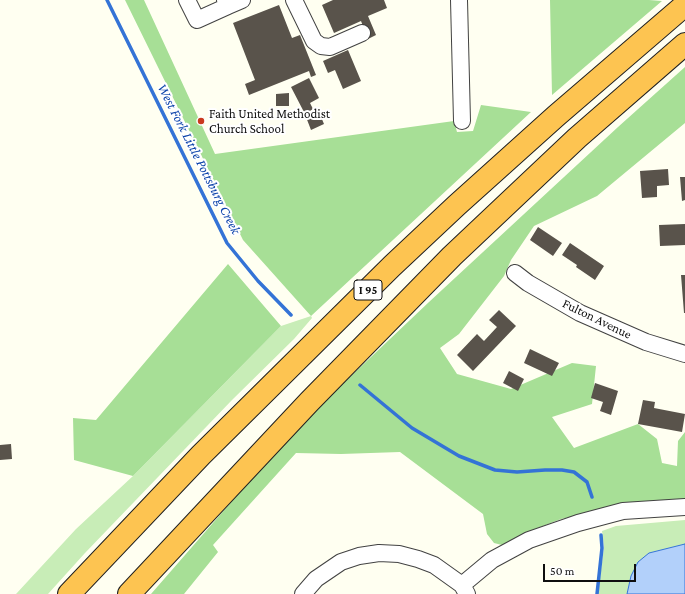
<!DOCTYPE html>
<html>
<head>
<meta charset="utf-8">
<style>
  body { margin:0 }
  #map { position:relative; width:685px; height:594px; overflow:hidden; background:#fffff1; font-family:"Crimson Pro",serif }
  canvas { display:block }
  .scale { position:absolute; left:543px; top:564px; width:93px; height:18px; box-sizing:border-box; border:2px solid #0f0f0f; border-top:0; padding-left:5px; font-size:12px; line-height:14px; white-space:nowrap; color:#0f0f0f; -webkit-text-stroke:3px #fff; paint-order:stroke }
</style>
</head>
<body>
<div id="map">
<canvas width="685" height="594"></canvas>
<div class="scale">50 m</div>
</div>
<script>
const g = document.querySelector('canvas').getContext('2d');
g.lineJoin = 'round';
function fill(path, color) {
  g.fillStyle = color;
  g.fill(path, 'evenodd');
}
function shape(rows) {
  const path = new Path2D();
  for (const r of rows) {
    path.moveTo(r[0], r[1]);
    for (let i = 2; i < r.length; i += 2) path.lineTo(r[i], r[i + 1]);
  }
  return path;
}
function strokePath(path, color, width, dash) {
  g.strokeStyle = color;
  g.lineWidth = width;
  g.lineCap = dash ? 'butt' : 'round';
  g.setLineDash(dash || []);
  g.stroke(path);
}
function label(font, color, halo, rows, align = 'center') {
  g.font = font + ' "Crimson Pro",serif';
  g.lineWidth = 4;
  g.setLineDash([]);
  g.textBaseline = 'middle';
  g.strokeStyle = halo;
  g.fillStyle = color;
  for (const [text, x, y, turn = 0] of rows) {
    g.save();
    g.translate(x, y);
    g.rotate((+turn || 0) * Math.PI / 180);
    g.textAlign = isNaN(turn) ? turn : align;
    if (halo) g.strokeText(text, 0, 0);
    g.fillText(text, 0, 0);
    g.restore();
  }
}
fill(shape([
  [311,316,312,318,294,339,232,400,85,553,48,594,16,594,76,529,133,476,281,326],
  [685,520,685,544,649,553,631,576,627,594,598,594,604,547,602,531,616,526]
]), '#c8edb7');
fill(shape([
  [125,0,144,0,215,154,454,121,457,132,473,131,481,105,531,112,311,316,243,240],
  [550,0,649,0,662,1,552,95],
  [685,67,685,123,597,196,534,226,511,260,504,276,459,334,440,348,457,374,511,389,572,363,596,366,592,404,552,417,574,448,638,424,657,439,662,463,677,466,678,441,685,432,685,500,640,502,561,519,525,533,502,545,494,543,487,534,483,514,400,452,341,454,296,453,213,545,218,552,184,594,151,594,294,430,429,302,618,127],
  [228,264,281,326,133,476,74,460,73,418,96,420]
]), '#a7df96');
const water = shape([
  [685,544,685,594,627,594,631,576,638,562,649,553,685,544]
]);
fill(water, '#b2d0fa');
strokePath(water, '#3473d6', 1);
strokePath(shape([
  [107,0,227,243,258,281,291,315],
  [360,385,412,428,459,456,495,470,517,472,545,470,562,470,574,472,587,482,592,497],
  [597,594,602,548,601,535]
]), '#3473d6', 3.5);
fill(shape([
  [333,0,384,0,387,8,368,16,376,35,368,39,361,21,334,33,322,5],
  [279,5,292,38,300,35,316,75,311,77,309,71,249,95,245,84,255,80,233,23],
  [348,50,361,81,343,89,335,70,328,73,323,61],
  [309,78,319,98,310,103,313,109,305,114,291,87],
  [289,93,289,106,276,106,276,94],
  [319,112,324,124,311,130,306,117],
  [668,169,669,185,657,186,657,197,642,198,640,171],
  [680,177,685,177,685,200,682,201],
  [685,224,685,245,660,246,659,225],
  [538,227,562,243,553,256,530,240],
  [570,243,604,266,595,280,576,267,577,265,562,255],
  [681,275,685,275,685,313,684,313],
  [499,310,516,326,473,371,457,355,477,334,484,341,497,327,489,320],
  [530,349,559,363,552,376,524,363],
  [509,371,524,379,518,391,503,383],
  [595,383,618,391,611,415,600,411,603,402,591,398],
  [643,400,655,402,654,408,685,414,682,432,638,424],
  [11,444,12,459,0,460,0,445]
]), '#59534b');
const minor = shape([
  [187,0,197,20,228,6],
  [225,0,228,6,242,0],
  [294,0,314,41,321,46,330,47,362,33],
  [459,0,462,121],
  [515,273,528,283,580,313,646,342,685,354],
  [462,585,492,560,529,540,578,523,623,511,685,507],
  [303,594,316,579,341,562,359,556,379,553,399,554,418,559,434,565,462,585,467,594]
]);
const highway = shape([
  [69,594,201,455,392,266,457,205,556,116,685,5],
  [129,594,309,402,452,256,577,138,685,44]
]);
strokePath(minor, '#424242', 18);
strokePath(highway, '#202020', 24);
strokePath(minor, '#fff', 16);
strokePath(highway, '#fdc451', 22);
for (const [x, y, r, color] of [
  [201,121,4,"#ca391d"]
]) {
  const dot = new Path2D();
  dot.arc(x, y, r, 0, 2 * Math.PI);
  g.fillStyle = color;
  g.fill(dot);
  strokePath(dot, '#fff', 1.5);
}
for (const [x, y, w] of [
  [368,290,28]
]) {
  const box = new Path2D();
  box.roundRect(x - w / 2, y - 10, w, 20, 3);
  g.fillStyle = '#fff';
  g.fill(box);
  strokePath(box, '#0f0f0f', 1);
}
label('bold 12px', '#0f0f0f', null, [
  ["I 95",368,290]
]);
label('13px', '#0f0f0f', '#fff', [
  ["Faith United Methodist",209,114],
  ["Church School",209,129]
], 'left');
label('13px', '#0f0f0f', '#fff', [
  ["Fulton Avenue",597,319,26]
]);
label('italic 14px', '#0f45ab', '#fff', [
  ["West Fork Little Pottsburg Creek",199,159,63]
]);
</script>
</body>
</html>
